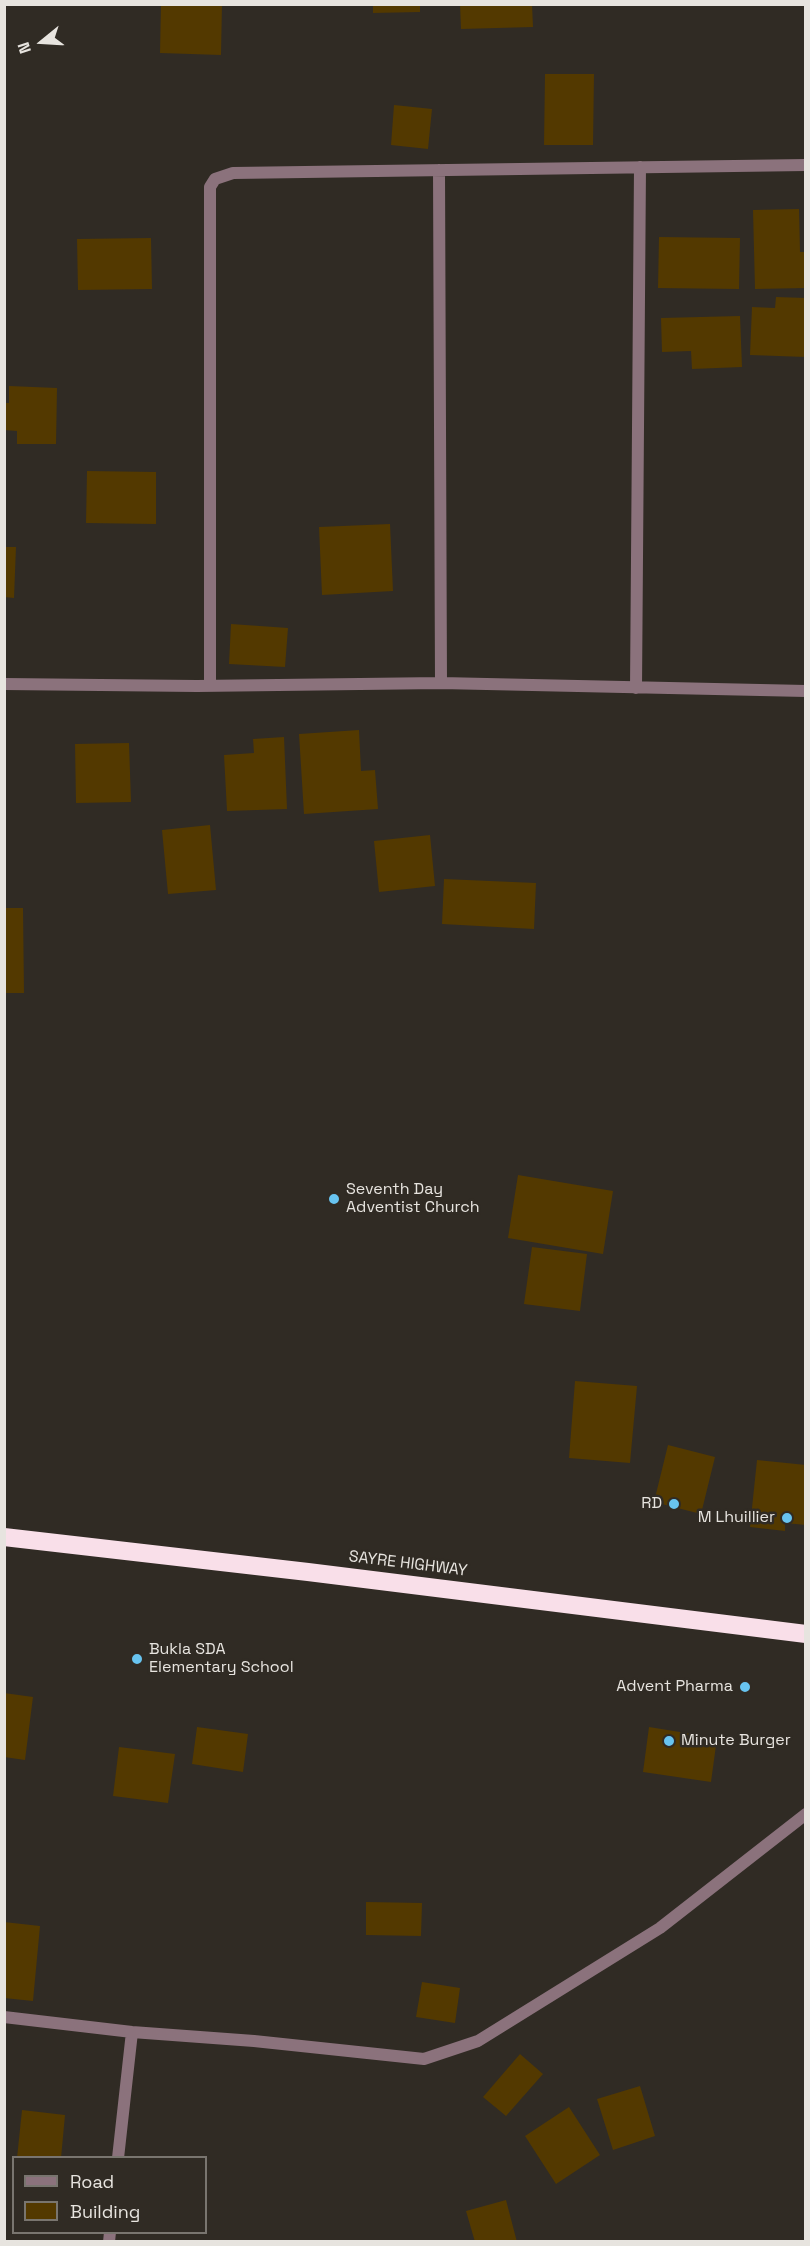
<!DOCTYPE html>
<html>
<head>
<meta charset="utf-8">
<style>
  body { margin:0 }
  #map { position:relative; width:810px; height:2246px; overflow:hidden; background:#302b24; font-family:"Space Grotesk",sans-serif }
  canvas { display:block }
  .frame { position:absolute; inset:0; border:6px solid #e7e4df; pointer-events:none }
  .legend { position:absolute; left:12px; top:2156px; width:195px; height:78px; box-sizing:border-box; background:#302b24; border:2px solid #79756f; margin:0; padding:8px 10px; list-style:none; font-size:18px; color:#e7e4df }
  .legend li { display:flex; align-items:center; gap:12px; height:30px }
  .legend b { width:30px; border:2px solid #79756f }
  .north { position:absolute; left:12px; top:12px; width:60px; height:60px; -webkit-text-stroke:4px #302b24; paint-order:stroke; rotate:252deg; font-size:16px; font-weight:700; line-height:24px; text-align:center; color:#e7e4df }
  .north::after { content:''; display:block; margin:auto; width:21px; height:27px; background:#e7e4df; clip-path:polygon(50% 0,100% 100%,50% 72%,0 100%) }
</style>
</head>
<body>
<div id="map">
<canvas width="810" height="2246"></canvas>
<div class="frame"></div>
<ul class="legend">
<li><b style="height:8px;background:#8b727c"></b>Road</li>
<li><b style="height:16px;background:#533900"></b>Building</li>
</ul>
<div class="north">N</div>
</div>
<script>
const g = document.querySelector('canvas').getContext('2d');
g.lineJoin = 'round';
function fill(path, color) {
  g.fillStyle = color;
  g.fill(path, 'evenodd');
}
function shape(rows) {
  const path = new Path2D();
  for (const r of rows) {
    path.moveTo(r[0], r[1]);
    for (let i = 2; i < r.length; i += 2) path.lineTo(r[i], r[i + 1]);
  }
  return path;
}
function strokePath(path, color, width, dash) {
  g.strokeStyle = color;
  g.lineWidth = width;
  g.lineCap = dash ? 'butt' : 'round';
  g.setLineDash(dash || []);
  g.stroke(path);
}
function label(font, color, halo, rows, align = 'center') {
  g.font = font + ' "Space Grotesk",sans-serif';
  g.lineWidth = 5;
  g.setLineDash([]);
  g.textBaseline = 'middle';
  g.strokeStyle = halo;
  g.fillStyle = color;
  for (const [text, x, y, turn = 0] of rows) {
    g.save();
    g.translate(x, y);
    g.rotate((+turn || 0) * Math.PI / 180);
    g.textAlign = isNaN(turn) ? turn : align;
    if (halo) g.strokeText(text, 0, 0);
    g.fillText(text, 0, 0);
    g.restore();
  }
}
fill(shape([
  [161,4,222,4,221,55,160,53],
  [373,4,420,4,420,12,373,13],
  [460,4,532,4,533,27,461,29],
  [545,74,594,74,593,145,544,145],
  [394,105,432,109,428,149,391,145],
  [799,209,800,252,806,252,806,288,755,289,753,210],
  [659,237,740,238,739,289,658,288],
  [151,238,152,289,78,290,77,239],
  [776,297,806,298,806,357,750,355,752,307,775,308],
  [740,316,742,367,692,369,691,351,662,352,661,318],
  [9,386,57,388,56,444,17,444,17,431,4,430,4,403,9,403],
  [87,471,156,472,156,524,86,523],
  [390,524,393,591,322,595,319,527],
  [4,547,16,547,14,598,4,597],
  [231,624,288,628,285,667,229,664],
  [359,730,361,771,375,770,378,809,304,814,299,734],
  [284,737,287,809,227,811,224,755,254,753,253,739],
  [129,743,131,802,76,803,75,744],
  [210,825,216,890,168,894,162,830],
  [430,835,435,886,379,892,374,841],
  [444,879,536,883,534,929,442,924],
  [4,908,23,908,24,993,4,993],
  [518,1175,613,1191,603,1254,508,1238],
  [532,1247,587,1254,580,1311,524,1304],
  [575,1381,637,1386,630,1463,569,1458],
  [668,1445,715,1457,701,1514,654,1502],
  [757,1460,806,1465,806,1525,785,1523,785,1531,750,1527],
  [4,1693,33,1697,25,1760,4,1757],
  [197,1727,248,1734,243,1772,192,1764],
  [649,1727,717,1738,711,1782,643,1772],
  [119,1747,175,1754,168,1803,113,1796],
  [366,1902,422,1903,421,1936,366,1935],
  [4,1922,40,1926,33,2001,4,1998],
  [422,1982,460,1988,455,2023,416,2017],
  [520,2054,543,2074,506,2116,483,2097],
  [640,2086,655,2136,613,2150,597,2099],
  [569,2107,600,2155,556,2184,525,2136],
  [22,2110,65,2115,61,2158,17,2158],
  [506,2200,517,2242,475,2242,466,2211]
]), '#533900');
strokePath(shape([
  [439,170,441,683],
  [4,684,197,686,441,683,806,691],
  [210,686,210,187,215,179,233,173,806,165],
  [636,688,640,167],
  [4,2017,132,2032,254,2041,424,2059,478,2041,660,1928,806,1814],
  [118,2158,132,2032],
  [109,2242,110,2232]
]), '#8b727c', 12);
strokePath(shape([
  [4,1537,308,1572,806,1634]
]), '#f9dfe9', 18);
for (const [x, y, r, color] of [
  [334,1199,6,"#68c4f0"],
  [674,1504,6,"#68c4f0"],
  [787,1518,6,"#68c4f0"],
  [137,1659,6,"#68c4f0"],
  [745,1687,6,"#68c4f0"],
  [669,1741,6,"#68c4f0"]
]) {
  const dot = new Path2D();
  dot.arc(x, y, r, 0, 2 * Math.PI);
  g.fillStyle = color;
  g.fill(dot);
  strokePath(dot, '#302b24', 2);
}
label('16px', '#e7e4df', '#302b24', [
  ["Seventh Day",346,1190],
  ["Adventist Church",346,1208],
  ["RD",662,1504,"right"],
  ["M Lhuillier",775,1518,"right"],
  ["Bukla SDA",149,1650],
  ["Elementary School",149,1668],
  ["Advent Pharma",733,1687,"right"],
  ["Minute Burger",681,1741]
], 'left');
label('16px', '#e7e4df', '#302b24', [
  ["SAYRE HIGHWAY",408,1564,7]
]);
</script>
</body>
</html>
